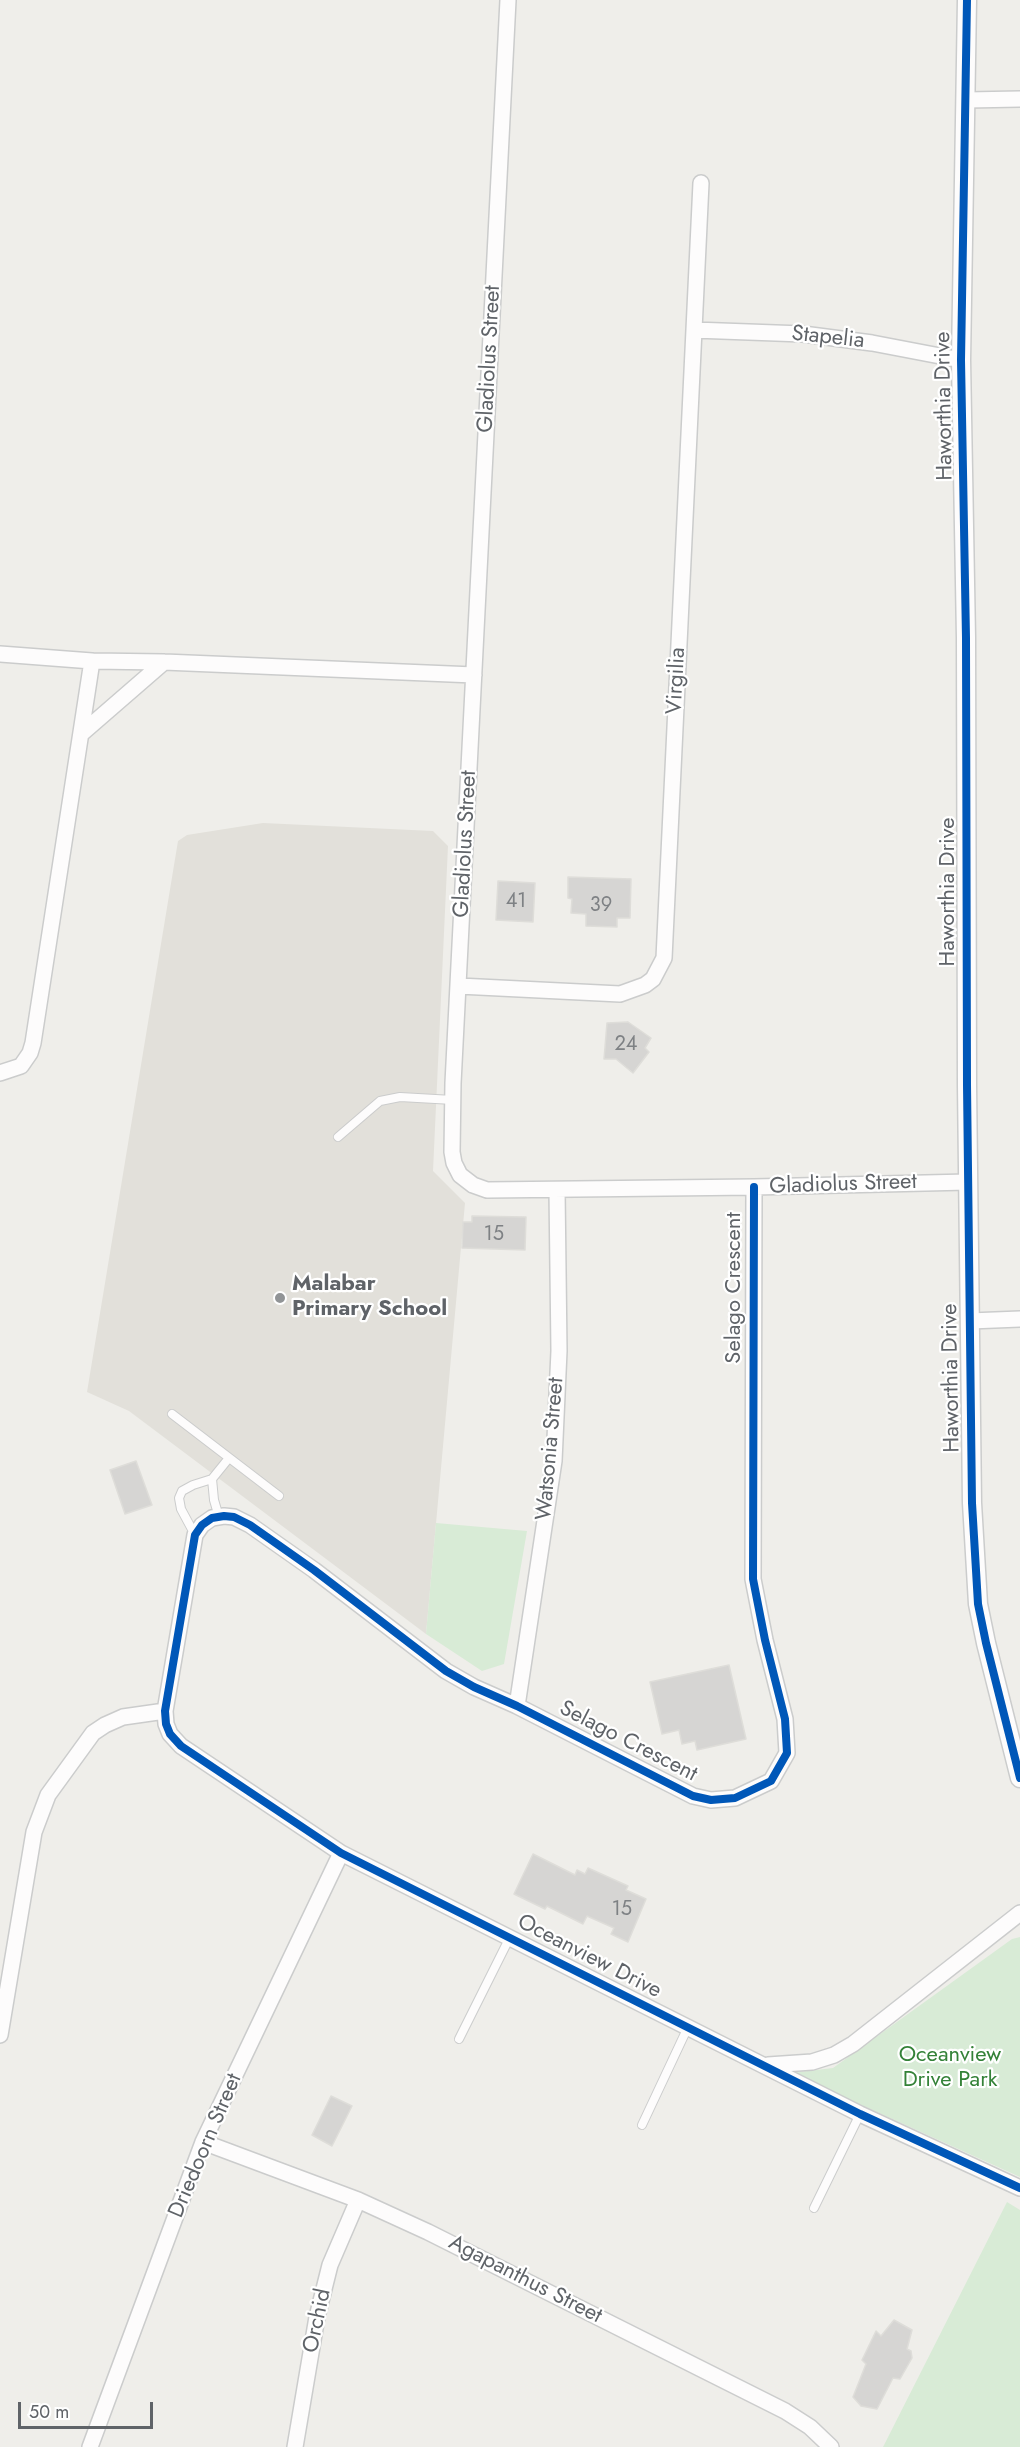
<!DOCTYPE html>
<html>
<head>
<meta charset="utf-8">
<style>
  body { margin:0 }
  #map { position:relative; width:1020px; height:2447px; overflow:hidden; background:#efeeea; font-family:Jost,sans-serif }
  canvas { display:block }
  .scale { position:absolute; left:18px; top:2402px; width:135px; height:27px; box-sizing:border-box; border:3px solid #5f6368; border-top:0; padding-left:8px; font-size:18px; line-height:21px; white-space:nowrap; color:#5f6368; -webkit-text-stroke:4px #fff; paint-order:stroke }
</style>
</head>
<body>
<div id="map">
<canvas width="1020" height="2447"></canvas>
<div class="scale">50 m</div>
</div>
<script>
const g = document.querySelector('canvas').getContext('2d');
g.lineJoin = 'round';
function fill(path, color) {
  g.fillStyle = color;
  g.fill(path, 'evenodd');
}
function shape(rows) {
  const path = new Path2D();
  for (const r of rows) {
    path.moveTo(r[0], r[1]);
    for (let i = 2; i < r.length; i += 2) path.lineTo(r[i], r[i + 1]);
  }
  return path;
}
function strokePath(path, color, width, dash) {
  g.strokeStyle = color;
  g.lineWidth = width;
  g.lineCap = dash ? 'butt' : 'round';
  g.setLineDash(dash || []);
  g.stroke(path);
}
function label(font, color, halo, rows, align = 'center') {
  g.font = font + ' Jost,sans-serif';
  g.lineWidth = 4.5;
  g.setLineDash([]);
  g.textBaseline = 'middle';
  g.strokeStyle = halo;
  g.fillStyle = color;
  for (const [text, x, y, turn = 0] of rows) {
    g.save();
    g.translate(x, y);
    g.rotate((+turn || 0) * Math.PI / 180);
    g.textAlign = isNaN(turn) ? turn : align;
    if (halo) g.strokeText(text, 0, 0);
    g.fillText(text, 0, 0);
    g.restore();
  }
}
fill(shape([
  [263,823,433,831,448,846,433,1171,465,1203,426,1634,129,1411,87,1392,178,841,187,835]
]), '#e2e0da');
fill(shape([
  [436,1523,527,1531,504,1664,482,1671,426,1634],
  [1020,1937,1020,2177,791,2073,833,2068,1012,1939],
  [1007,2202,1020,2210,1020,2447,883,2447]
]), '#d8ebd6');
const building = shape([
  [568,877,631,879,630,918,617,918,617,927,586,926,586,914,571,913,572,899,568,898,568,877],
  [498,881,535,883,533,922,496,920,498,881],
  [628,1022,651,1038,645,1048,649,1052,633,1073,616,1059,604,1059,607,1023,628,1022],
  [472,1216,526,1217,525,1250,462,1248,463,1222,472,1222,472,1216],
  [136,1461,152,1505,125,1514,110,1470,136,1461],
  [729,1665,746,1739,697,1750,695,1741,682,1744,679,1730,662,1734,650,1682,729,1665],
  [533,1854,575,1875,577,1870,585,1874,588,1868,628,1886,626,1890,646,1899,628,1942,611,1934,614,1928,587,1916,583,1924,547,1906,545,1909,514,1894,533,1854],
  [331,2096,352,2106,332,2146,312,2135,331,2096],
  [894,2320,912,2330,907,2349,911,2351,912,2358,900,2379,893,2378,877,2409,861,2406,853,2397,866,2364,862,2360,876,2331,881,2336,894,2320]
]);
fill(building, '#d6d5d3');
strokePath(building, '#deddd9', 1.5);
const service = shape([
  [338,1137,380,1101,400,1097,453,1100],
  [172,1414,279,1496],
  [219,1517,214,1500,212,1479,229,1458],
  [195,1535,181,1509,179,1498,182,1491,193,1485,212,1479],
  [459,2039,510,1937],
  [642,2125,688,2027],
  [814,2208,860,2114]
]);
const minor = shape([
  [508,0,453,1083,452,1152,454,1163,460,1175,473,1185,487,1190,754,1187,968,1182],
  [967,100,1020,99],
  [694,330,803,334,872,343,961,360],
  [0,654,92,661,164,662,474,675],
  [81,734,164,662],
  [459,986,620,994,645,985,653,979,664,958,701,183],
  [0,1073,21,1066,30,1053,33,1043,92,661],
  [754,1187,753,1579,765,1640,785,1719,787,1753,771,1781,735,1798,711,1800,693,1796,517,1706,474,1687,446,1671,314,1570,250,1525,234,1517,224,1516,212,1518,202,1525,195,1535,165,1711,166,1724,170,1734,181,1746,341,1853,860,2114,1020,2188],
  [970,1321,1020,1319],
  [517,1706,554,1461,559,1351,557,1190],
  [0,2035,34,1832,48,1795,93,1733,105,1725,123,1717,165,1711],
  [768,2065,812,2062,834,2055,853,2044,1020,1913],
  [203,2142,358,2200,428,2232,785,2411,810,2427,831,2447],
  [90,2447,203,2142,341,1853],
  [295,2447,317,2317,330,2265,358,2200]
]);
const tertiary = shape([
  [967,0,961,360,966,638,967,1085,972,1503,978,1604,986,1643,1020,1778]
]);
strokePath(service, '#cbcccc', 10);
strokePath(minor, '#cbcccc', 18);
strokePath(tertiary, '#cbcccc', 21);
strokePath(service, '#fdfcfc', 8);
strokePath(minor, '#fdfcfc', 15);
strokePath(tertiary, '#fdfcfc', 18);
strokePath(shape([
  [967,0,961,360,966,638,967,1085,972,1503,978,1604,986,1643,1020,1778],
  [754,1187,753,1579,765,1640,785,1719,787,1753,771,1781,735,1798,711,1800,693,1796,517,1706,474,1687,446,1671,314,1570,250,1525,234,1517,224,1516,212,1518,202,1525,195,1535,165,1711,166,1724,170,1734,181,1746,341,1853,860,2114,1020,2188]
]), '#0057b8', 8);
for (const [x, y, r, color] of [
  [280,1298,6,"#919496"]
]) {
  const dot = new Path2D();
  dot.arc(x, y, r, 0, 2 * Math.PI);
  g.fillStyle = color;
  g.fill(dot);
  strokePath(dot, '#fff', 2);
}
label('20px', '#7e8184', null, [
  ["41",516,902],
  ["39",601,906],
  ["24",626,1045],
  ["15",494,1235],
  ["15",622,1910]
]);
label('22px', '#5f6368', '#fff', [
  ["Stapelia",828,338,6],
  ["Gladiolus Street",490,359,-87],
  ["Haworthia Drive",945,406,-91],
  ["Virgilia",677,681,-87],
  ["Gladiolus Street",466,844,-87],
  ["Haworthia Drive",949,892,-90],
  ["Gladiolus Street",843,1185,-2],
  ["Selago Crescent",735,1288,-90],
  ["Haworthia Drive",952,1378,-91],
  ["Watsonia Street",551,1449,-85],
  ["Selago Crescent",628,1742,27],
  ["Oceanview Drive",589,1957,27],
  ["Driedoorn Street",206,2146,-67],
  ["Agapanthus Street",525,2280,27],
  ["Orchid",318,2321,-78]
]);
label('bold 22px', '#5f6368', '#fff', [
  ["Malabar",292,1285],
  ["Primary School",292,1310]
], 'left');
label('22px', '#348238', '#fff', [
  ["Oceanview",950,2056],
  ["Drive Park",950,2081]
]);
</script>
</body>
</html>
